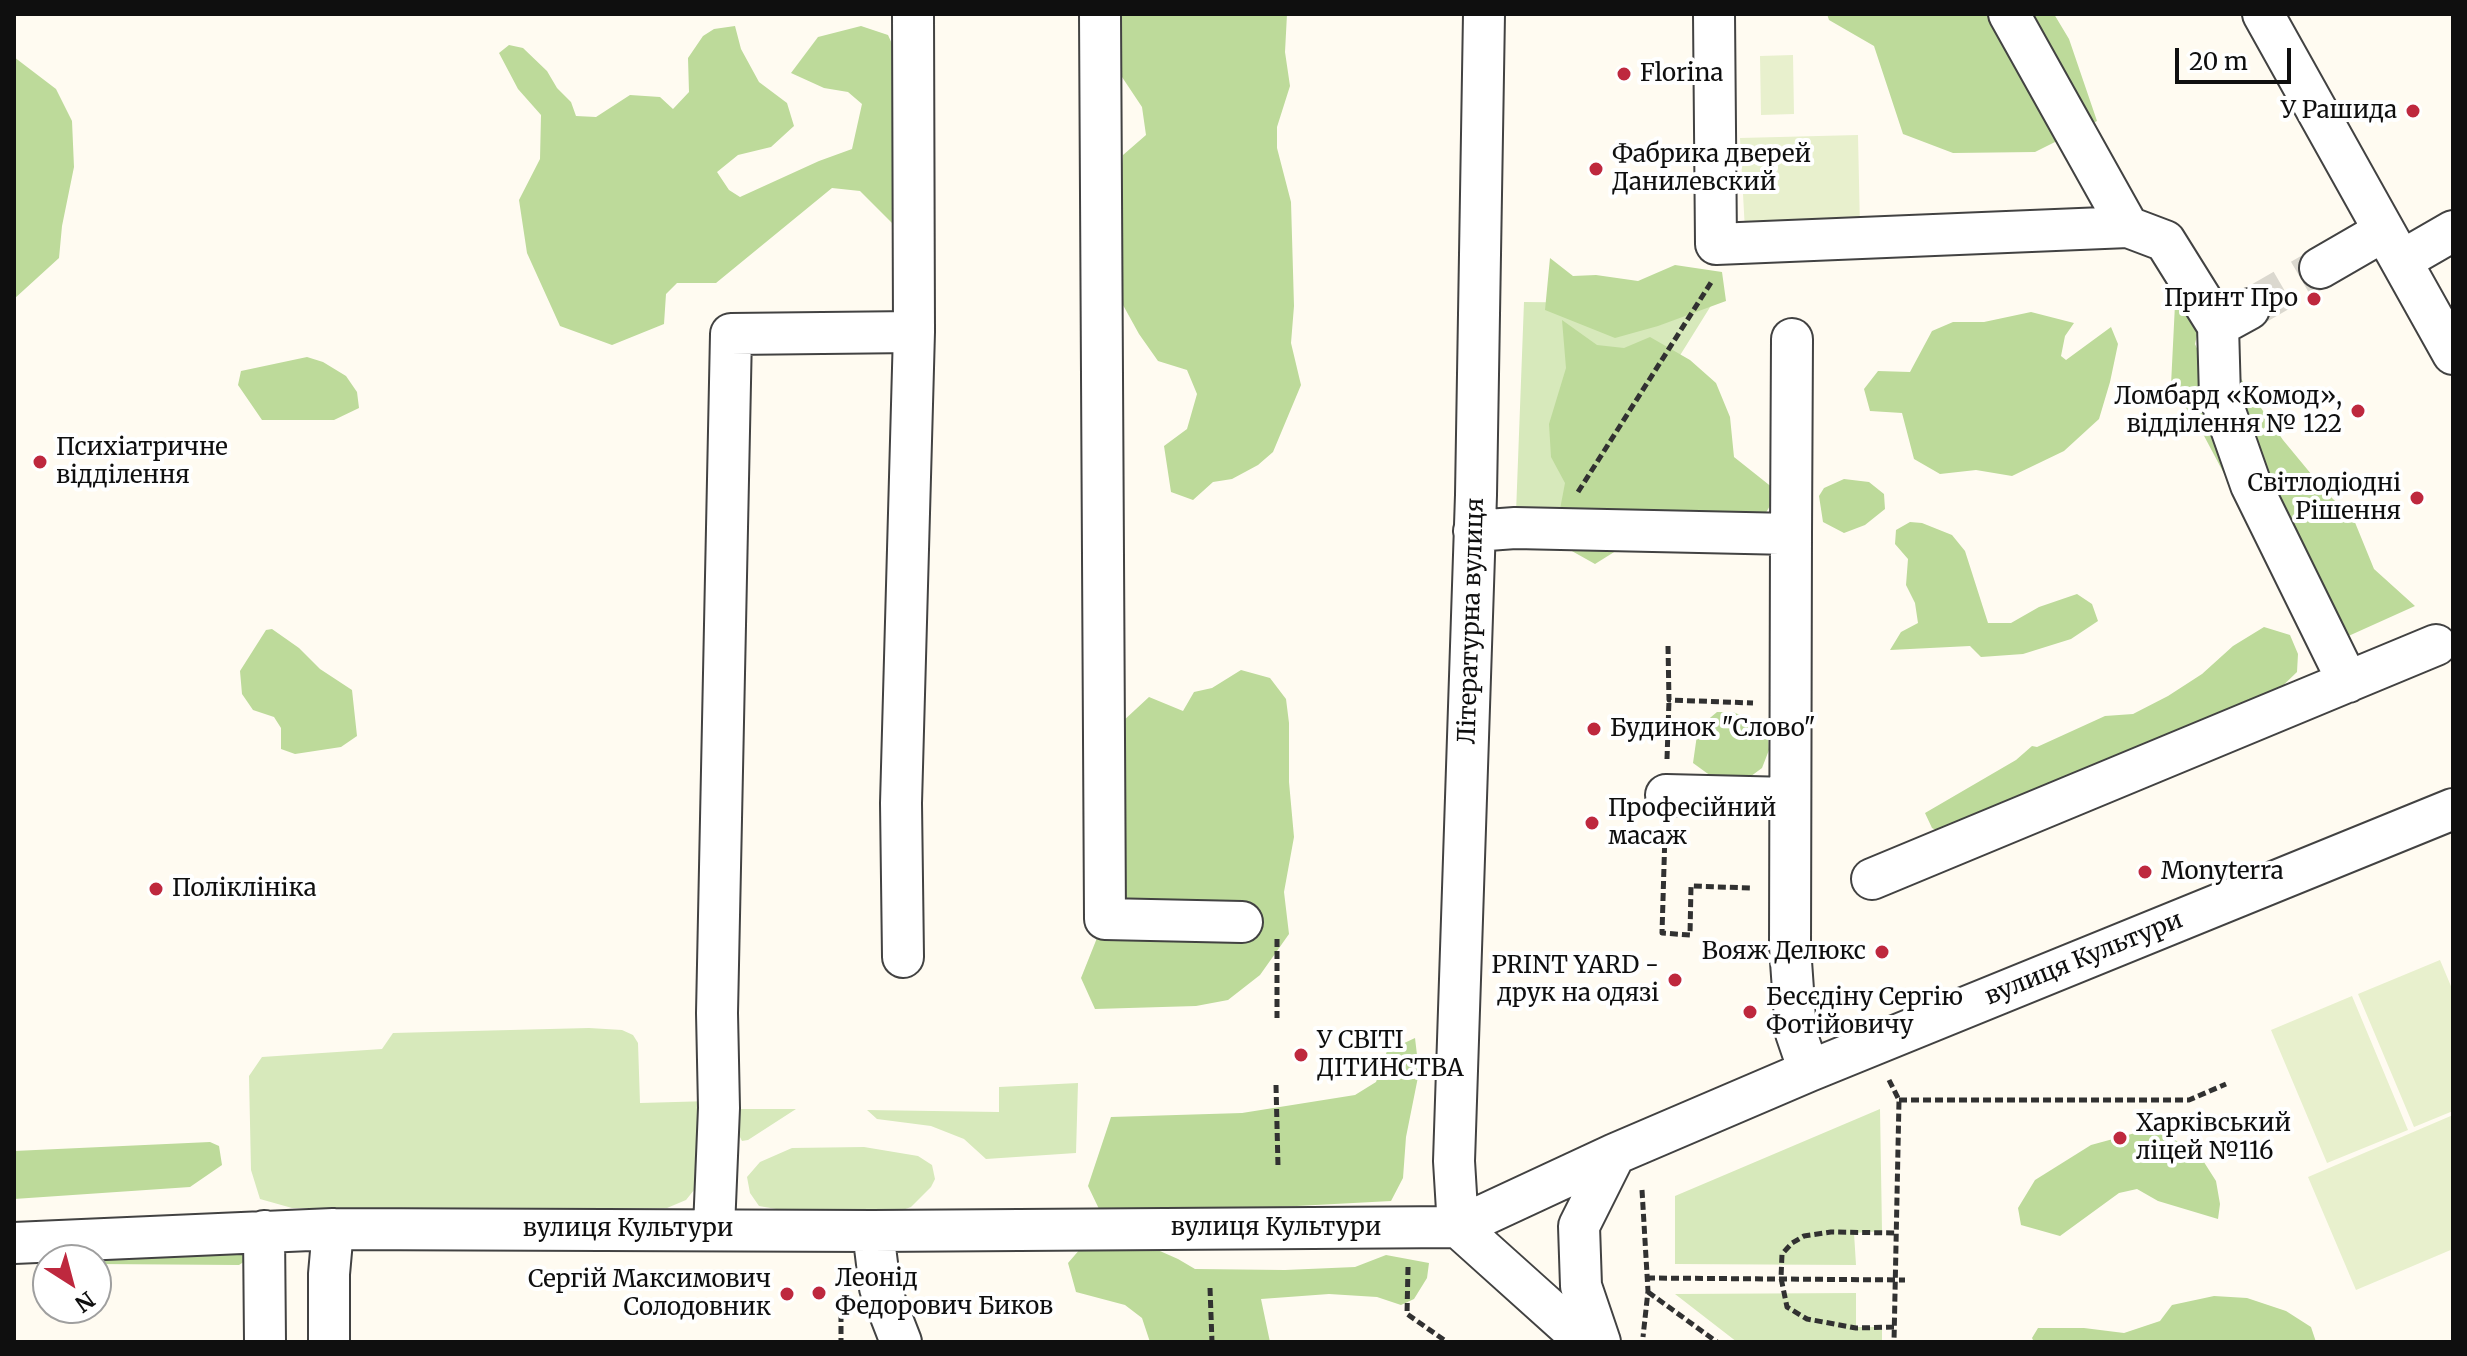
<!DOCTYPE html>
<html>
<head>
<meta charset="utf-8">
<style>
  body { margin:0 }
  #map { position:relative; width:2467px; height:1356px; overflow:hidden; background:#fffbf1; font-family:Merriweather,serif }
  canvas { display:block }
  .frame { position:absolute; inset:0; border:16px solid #0f0f0f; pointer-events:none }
  .north { position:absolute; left:32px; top:1244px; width:80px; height:80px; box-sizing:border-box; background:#fff; border:2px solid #9f9f9f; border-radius:50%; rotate:144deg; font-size:22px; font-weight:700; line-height:32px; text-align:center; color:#0f0f0f }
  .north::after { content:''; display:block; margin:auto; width:28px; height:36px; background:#be283e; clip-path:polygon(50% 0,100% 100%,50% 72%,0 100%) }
  .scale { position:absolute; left:2175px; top:48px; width:116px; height:36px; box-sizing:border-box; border:4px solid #0f0f0f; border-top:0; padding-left:10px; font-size:24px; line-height:28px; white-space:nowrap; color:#0f0f0f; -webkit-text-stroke:6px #fff; paint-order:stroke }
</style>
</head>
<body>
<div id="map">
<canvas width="2467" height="1356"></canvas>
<div class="frame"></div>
<div class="north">N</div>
<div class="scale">20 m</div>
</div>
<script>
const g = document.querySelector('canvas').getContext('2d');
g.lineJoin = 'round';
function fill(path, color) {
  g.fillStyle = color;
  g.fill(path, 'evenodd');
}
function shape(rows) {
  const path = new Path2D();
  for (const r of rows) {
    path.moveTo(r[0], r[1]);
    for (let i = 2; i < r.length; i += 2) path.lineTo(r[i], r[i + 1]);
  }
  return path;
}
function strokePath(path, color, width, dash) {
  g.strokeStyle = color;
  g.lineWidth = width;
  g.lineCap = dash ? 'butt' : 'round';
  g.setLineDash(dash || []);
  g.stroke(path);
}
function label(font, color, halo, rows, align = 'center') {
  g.font = font + ' Merriweather,serif';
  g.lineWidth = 8;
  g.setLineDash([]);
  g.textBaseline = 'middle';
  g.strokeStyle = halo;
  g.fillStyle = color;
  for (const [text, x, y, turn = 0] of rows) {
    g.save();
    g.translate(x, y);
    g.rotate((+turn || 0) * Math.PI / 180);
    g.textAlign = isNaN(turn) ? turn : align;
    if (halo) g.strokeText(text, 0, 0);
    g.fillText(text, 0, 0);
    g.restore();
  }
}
fill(shape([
  [1524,302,1712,304,1580,516,1516,513],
  [589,1028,622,1030,633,1035,638,1043,640,1103,711,1101,698,1185,686,1200,667,1208,471,1210,292,1208,260,1199,251,1170,249,1076,262,1057,382,1049,393,1033],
  [1078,1083,1076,1153,986,1159,964,1139,931,1126,877,1119,867,1110,999,1112,999,1087],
  [740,1109,796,1109,748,1140,742,1141,739,1135],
  [1880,1109,1882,1231,1854,1233,1856,1265,1675,1264,1675,1196],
  [864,1147,918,1156,932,1165,935,1179,931,1187,911,1207,886,1216,782,1210,759,1206,750,1193,747,1177,760,1162,792,1148],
  [1856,1293,1856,1327,1882,1327,1882,1342,1737,1342,1675,1294]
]), '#d7e9bb');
fill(shape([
  [1120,14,1287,14,1285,52,1290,86,1277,127,1277,148,1291,202,1294,306,1291,343,1301,385,1273,452,1258,465,1232,479,1213,482,1193,500,1171,492,1164,446,1187,429,1197,394,1187,370,1158,361,1139,334,1118,296,1118,200,1123,155,1146,135,1142,107,1112,62,1111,35],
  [1827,14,2054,14,2069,39,2097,121,2035,152,1953,153,1903,134,1874,46,1829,20],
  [735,26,741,49,759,82,787,103,794,126,771,147,738,155,717,172,729,190,740,197,819,161,852,149,862,104,848,92,824,88,791,73,818,37,861,26,888,35,899,59,906,201,893,224,860,191,832,188,716,283,677,283,666,294,664,324,612,345,560,326,527,253,519,200,540,159,541,115,518,89,499,53,509,45,523,48,547,71,557,88,571,102,576,116,596,117,630,95,660,97,673,109,689,92,688,58,703,36,714,29],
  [14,57,56,89,72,121,74,167,62,226,59,258,14,299],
  [1550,258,1573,276,1596,275,1638,281,1675,265,1722,272,1726,301,1658,326,1615,338,1545,310],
  [2186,297,2199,326,2195,344,2206,368,2239,376,2283,440,2326,492,2354,520,2374,569,2415,606,2344,638,2293,617,2273,551,2247,517,2202,432,2171,385,2175,304],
  [2031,312,2074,323,2065,336,2061,356,2066,360,2111,327,2118,344,2110,382,2099,419,2064,451,2012,476,1976,470,1940,474,1914,459,1902,413,1870,411,1864,389,1878,371,1910,372,1932,331,1953,322,1984,322],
  [1562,320,1597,345,1624,348,1650,337,1690,360,1716,383,1730,417,1734,457,1778,492,1764,516,1619,549,1595,564,1554,541,1565,483,1551,457,1549,424,1566,368],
  [307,357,323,362,346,376,357,392,359,408,334,420,262,420,238,385,241,371],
  [1844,479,1869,482,1884,494,1885,509,1865,525,1844,533,1823,522,1819,496,1824,488],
  [1910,522,1922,523,1952,535,1965,551,1988,623,2011,623,2039,607,2077,594,2092,604,2098,621,2071,639,2023,654,1981,657,1970,646,1890,650,1901,632,1918,623,1915,603,1906,585,1908,559,1895,544,1896,530],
  [2264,627,2290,635,2298,654,2297,672,2272,696,2140,761,2107,760,1945,835,1932,828,1925,813,2016,760,2032,746,2037,747,2105,716,2133,714,2168,696,2202,674,2233,646],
  [272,629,299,648,320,669,352,690,357,736,341,747,295,754,281,749,281,728,274,717,253,710,242,694,240,671,266,630],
  [1241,670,1270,678,1286,699,1289,723,1289,782,1294,837,1284,892,1289,934,1260,975,1228,1000,1196,1006,1095,1009,1081,978,1101,928,1122,722,1149,697,1183,711,1194,692,1212,688],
  [1717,712,1733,712,1759,723,1768,734,1769,750,1762,768,1743,782,1715,779,1693,763,1698,728],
  [1415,1038,1419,1072,1406,1137,1403,1178,1391,1201,1146,1214,1099,1209,1088,1186,1111,1117,1242,1113,1355,1095,1376,1082,1387,1051],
  [2157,1127,2202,1159,2216,1181,2220,1204,2218,1219,2158,1201,2137,1189,2119,1193,2060,1236,2021,1225,2018,1208,2035,1180,2091,1145],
  [210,1142,219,1146,222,1165,190,1187,14,1199,14,1151],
  [252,1238,254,1255,239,1265,96,1264,96,1260,48,1260,48,1264,14,1264,14,1249],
  [1144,1244,1178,1259,1195,1269,1285,1270,1355,1267,1386,1255,1429,1263,1427,1278,1414,1299,1401,1305,1377,1297,1329,1294,1261,1299,1270,1342,1150,1342,1142,1318,1125,1305,1076,1292,1068,1263,1081,1248],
  [2214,1296,2247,1298,2286,1311,2311,1327,2316,1342,2034,1342,2032,1338,2038,1328,2084,1328,2124,1333,2160,1321,2172,1305]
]), '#bdda9a');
fill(shape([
  [1793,55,1794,114,1761,115,1760,56],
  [1858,135,1860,228,1745,231,1740,138],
  [2440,960,2453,991,2453,1111,2414,1127,2358,994],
  [2352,996,2408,1130,2327,1163,2271,1030],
  [2453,1115,2453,1249,2356,1290,2308,1177]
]), '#e8f0cd');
strokePath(shape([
  [2249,309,2320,268]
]), '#dbd8cf', 40, [40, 20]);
const minor = shape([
  [1100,14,1105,919,1242,922],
  [1714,14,1716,244,2128,227,2009,14],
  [2263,14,2453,354],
  [2128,227,2165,241,2218,326,2249,309],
  [2401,261,2453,231],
  [2320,268,2384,231],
  [2218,326,2220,397,2251,485,2348,682],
  [1474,531,1515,528,1791,534,1790,947,1796,1033,1809,1071],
  [1791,534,1792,339],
  [1666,795,1790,798],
  [1872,879,2436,645],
  [903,957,901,803,914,332],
  [1458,1227,1454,1161,1476,495,1484,14],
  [1458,1227,1586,1342],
  [714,1228,719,1108,717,1013,731,334,914,332,913,14],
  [264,1231,265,1342],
  [873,1231,880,1288,901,1342],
  [14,1243,333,1229,873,1231,1458,1227,1615,1154,1809,1071,2453,809],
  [329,1342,329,1274,333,1229],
  [1600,1342,1581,1286,1579,1226,1615,1154]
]);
strokePath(minor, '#424242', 44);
strokePath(shape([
  [1578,492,1712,281],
  [1668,646,1669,700,1753,703],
  [1667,759,1669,700],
  [1665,833,1662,933,1690,935,1691,886,1751,888],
  [1277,939,1277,1018],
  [1889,1080,1899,1100,1894,1342],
  [1276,1085,1278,1166],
  [1899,1100,2189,1100,2226,1084],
  [1642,1190,1648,1291,1643,1337],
  [1408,1267,1407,1314,1447,1342],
  [1647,1278,1905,1280],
  [1210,1288,1212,1342],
  [1648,1292,1717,1342],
  [841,1302,841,1342],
  [1894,1327,1856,1328,1807,1319,1787,1307,1781,1278,1782,1254,1792,1243,1804,1236,1831,1232,1896,1233]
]), '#313131', 5, [8, 4]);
strokePath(minor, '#fff', 40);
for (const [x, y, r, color] of [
  [1624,74,8,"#be283e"],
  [2413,111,8,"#be283e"],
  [1596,169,8,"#be283e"],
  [2314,299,8,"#be283e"],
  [2358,411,8,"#be283e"],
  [40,462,8,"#be283e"],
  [2417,498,8,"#be283e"],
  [1594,729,8,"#be283e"],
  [1592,823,8,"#be283e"],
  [2145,872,8,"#be283e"],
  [156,889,8,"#be283e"],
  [1882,952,8,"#be283e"],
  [1675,980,8,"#be283e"],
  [1750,1012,8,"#be283e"],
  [1301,1055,8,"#be283e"],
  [2120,1138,8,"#be283e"],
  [819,1293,8,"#be283e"],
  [787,1294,8,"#be283e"]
]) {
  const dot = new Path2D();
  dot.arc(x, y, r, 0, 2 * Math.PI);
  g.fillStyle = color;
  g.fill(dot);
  strokePath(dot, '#fff', 3);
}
label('24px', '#0f0f0f', '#fff', [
  ["Florina",1640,74],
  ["У Рашида",2397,111,"right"],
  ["Фабрика дверей",1612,155],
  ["Данилевский",1612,183],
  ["Принт Про",2298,299,"right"],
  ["Ломбард «Комод»,",2342,397,"right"],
  ["відділення № 122",2342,425,"right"],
  ["Психіатричне",56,448],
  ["відділення",56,476],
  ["Світлодіодні",2401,484,"right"],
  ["Рішення",2401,512,"right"],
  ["Будинок \"Слово\"",1610,729],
  ["Професійний",1608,809],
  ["масаж",1608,837],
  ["Monyterra",2161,872],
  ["Поліклініка",172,889],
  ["Вояж Делюкс",1866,952,"right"],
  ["PRINT YARD -",1659,966,"right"],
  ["друк на одязі",1659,994,"right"],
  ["Бесєдіну Сергію",1766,998],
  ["Фотійовичу",1766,1026],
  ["У СВІТІ",1317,1041],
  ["ДІТИНСТВА",1317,1069],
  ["Харківський",2136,1124],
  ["ліцей №116",2136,1152],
  ["Леонід",835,1279],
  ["Федорович Биков",835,1307],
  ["Сергій Максимович",771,1280,"right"],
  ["Солодовник",771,1308,"right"]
], 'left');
label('24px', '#0f0f0f', '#fff', [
  ["Літературна вулиця",1472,621,-88],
  ["вулиця Культури",2084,959,-22],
  ["вулиця Культури",1276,1228],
  ["вулиця Культури",628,1229]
]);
</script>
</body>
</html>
